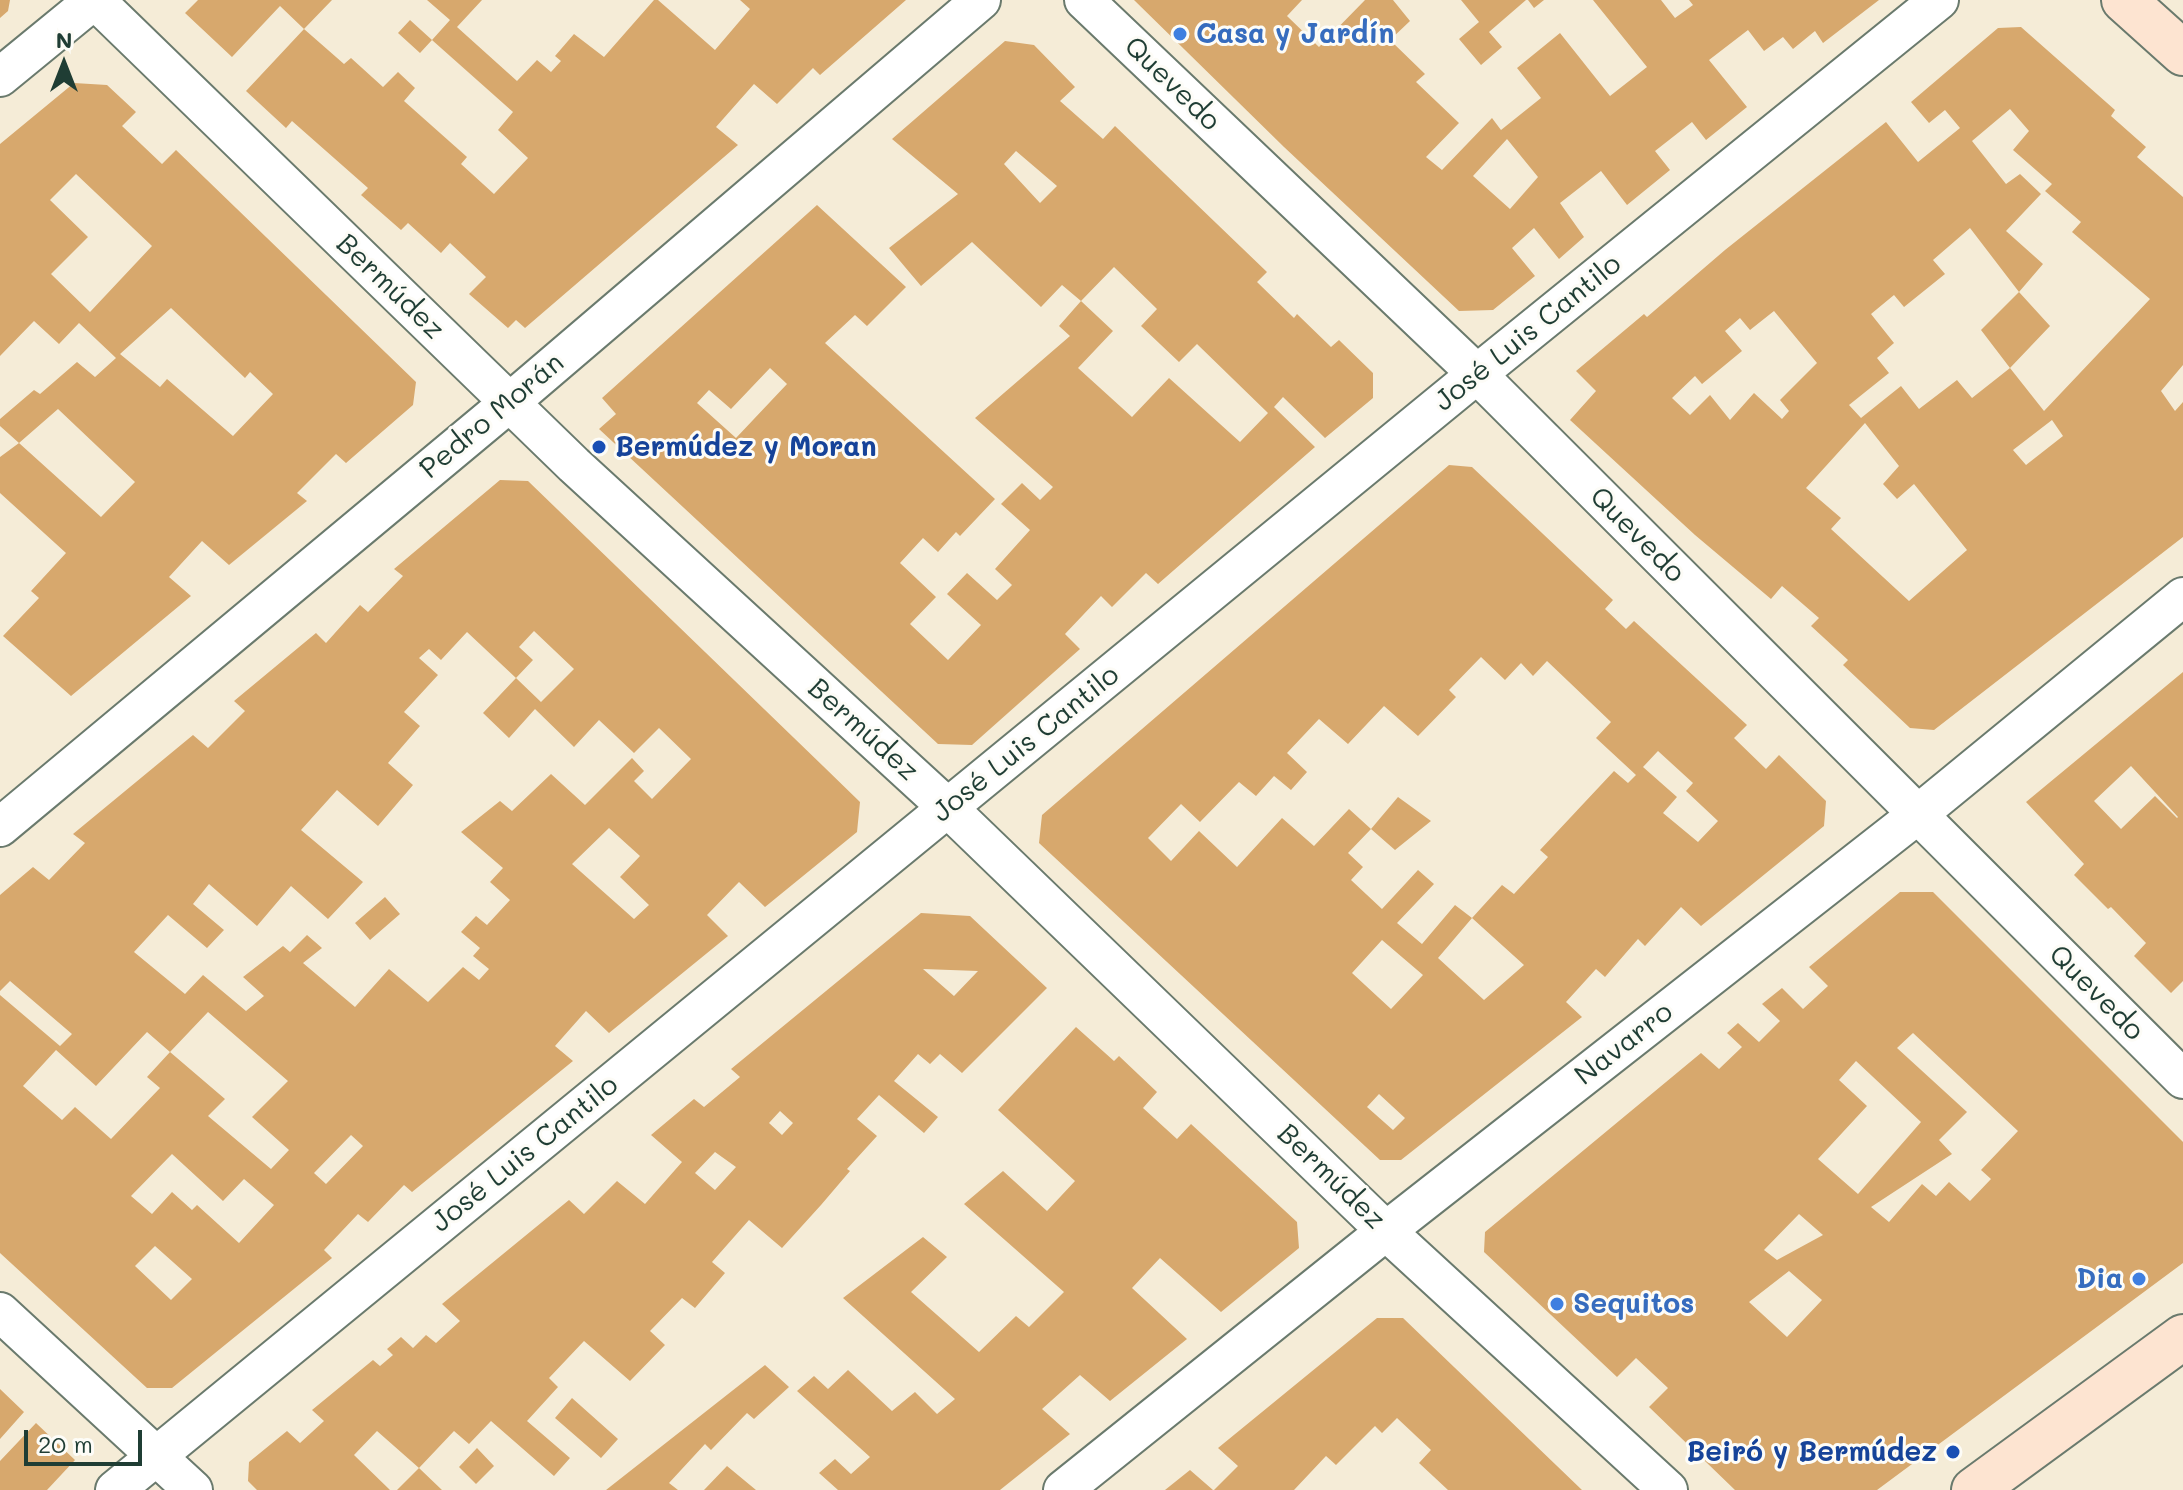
<!DOCTYPE html>
<html>
<head>
<meta charset="utf-8">
<style>
  body { margin:0 }
  #map { position:relative; width:2183px; height:1490px; overflow:hidden; background:#f5ecd7; font-family:Mali,sans-serif }
  canvas { display:block }
  .north { position:absolute; left:24px; top:24px; width:80px; height:80px; -webkit-text-stroke:6px #fdfcf7; paint-order:stroke; rotate:0deg; font-size:22px; font-weight:700; line-height:32px; text-align:center; color:#1f3d34 }
  .north::after { content:''; display:block; margin:auto; width:28px; height:36px; background:#1f3d34; clip-path:polygon(50% 0,100% 100%,50% 72%,0 100%) }
  .scale { position:absolute; left:24px; top:1430px; width:118px; height:36px; box-sizing:border-box; border:4px solid #1f3d34; border-top:0; padding-left:10px; font-size:24px; line-height:28px; white-space:nowrap; color:#1f3d34; -webkit-text-stroke:6px #fdfcf7; paint-order:stroke }
</style>
</head>
<body>
<div id="map">
<canvas width="2183" height="1490"></canvas>
<div class="north">N</div>
<div class="scale">20 m</div>
</div>
<script>
const g = document.querySelector('canvas').getContext('2d');
g.lineJoin = 'round';
function fill(path, color) {
  g.fillStyle = color;
  g.fill(path, 'evenodd');
}
function shape(rows) {
  const path = new Path2D();
  for (const r of rows) {
    path.moveTo(r[0], r[1]);
    for (let i = 2; i < r.length; i += 2) path.lineTo(r[i], r[i + 1]);
  }
  return path;
}
function strokePath(path, color, width, dash) {
  g.strokeStyle = color;
  g.lineWidth = width;
  g.lineCap = dash ? 'butt' : 'round';
  g.setLineDash(dash || []);
  g.stroke(path);
}
function label(font, color, halo, rows, align = 'center') {
  g.font = font + ' Mali,sans-serif';
  g.lineWidth = 6;
  g.setLineDash([]);
  g.textBaseline = 'middle';
  g.strokeStyle = halo;
  g.fillStyle = color;
  for (const [text, x, y, turn = 0] of rows) {
    g.save();
    g.translate(x, y);
    g.rotate((+turn || 0) * Math.PI / 180);
    g.textAlign = isNaN(turn) ? turn : align;
    if (halo) g.strokeText(text, 0, 0);
    g.fillText(text, 0, 0);
    g.restore();
  }
}
fill(shape([
  [0,0,10,0,8,11,0,18],
  [198,0,332,0,304,29,344,64,351,58,383,87,398,72,415,88,404,101,467,157,461,164,494,194,528,158,498,130,513,112,432,40,450,20,427,0,482,0,457,27,517,81,537,60,551,72,561,61,555,56,574,34,604,57,654,0,658,0,715,50,750,9,740,0,906,0,820,75,813,68,777,104,754,84,716,127,738,145,525,328,516,320,508,328,469,294,486,277,450,243,441,253,408,223,401,230,361,195,368,188,292,121,286,128,246,91,304,29,280,6,232,57,185,13],
  [1134,0,1302,0,1287,16,1319,47,1365,0,1393,0,1410,21,1390,40,1425,74,1416,82,1459,123,1426,157,1442,170,1492,118,1501,130,1541,98,1517,68,1560,33,1610,96,1647,67,1593,0,1661,0,1675,18,1693,5,1689,0,1879,0,1823,43,1815,31,1793,49,1783,37,1764,51,1748,30,1709,60,1747,107,1706,140,1692,122,1655,151,1670,170,1627,205,1601,171,1560,203,1584,237,1559,259,1534,228,1512,248,1535,276,1493,310,1459,311,1284,147],
  [1507,139,1538,177,1510,209,1473,176],
  [1461,0,1526,0,1489,32,1502,47,1481,65,1459,39,1479,22],
  [1528,0,1544,0,1534,8],
  [410,20,432,40,420,53,398,33],
  [2021,27,2115,110,2111,116,2146,147,2137,157,2183,197,2183,365,2161,391,2175,411,2183,402,2183,537,1934,730,1910,728,1843,665,1848,660,1811,626,1819,618,1782,586,1771,599,1695,535,1570,420,1596,391,1576,371,1644,314,1647,317,1725,250,1886,122,1918,162,1960,128,1945,110,1929,123,1911,102,1998,28],
  [2010,109,2029,131,2013,150,2052,184,2045,191,2081,222,2072,232,2150,299,2044,411,2010,368,1972,398,1957,380,1919,409,1901,386,1861,418,1849,405,1889,373,1877,358,1894,343,1871,314,1894,295,1904,307,1945,274,1933,260,1970,228,2019,292,2043,264,2006,231,2041,194,2020,174,2006,184,1972,141],
  [1774,311,1817,363,1780,400,1789,411,1782,419,1754,393,1730,420,1710,395,1690,415,1672,398,1695,376,1702,384,1742,351,1725,331,1740,318,1750,330],
  [2052,420,2063,436,2026,465,2013,450],
  [1865,423,1899,466,1883,484,1897,499,1914,484,1967,550,1909,601,1831,529,1841,518,1806,488],
  [1005,41,1034,45,1075,87,1060,101,1103,139,1115,126,1267,272,1257,282,1294,318,1297,314,1331,347,1339,340,1373,373,1373,398,1325,438,1283,397,1274,407,1315,447,1158,584,1146,573,1112,607,1101,596,1065,634,1080,649,972,745,938,744,599,429,616,414,602,398,817,205,906,287,867,326,855,315,825,343,995,499,960,536,956,532,938,552,923,538,900,563,936,597,910,624,948,660,981,625,947,594,967,573,997,600,1012,585,995,569,1030,530,1001,504,1022,483,1040,500,1053,487,975,418,1070,336,1059,326,1081,301,1113,331,1078,368,1132,417,1169,378,1240,442,1268,413,1197,344,1179,362,1141,326,1157,309,1114,267,1081,301,1062,285,1041,307,972,242,921,286,889,248,958,194,892,139],
  [1016,151,1057,186,1040,203,1004,164],
  [770,368,787,384,736,438,697,403,709,390,731,409],
  [74,83,107,85,136,112,122,126,162,164,176,150,416,382,413,405,346,463,336,454,297,493,307,501,229,565,202,541,169,577,191,596,71,696,3,636,39,598,31,591,66,553,0,493,0,457,19,443,101,517,135,482,58,409,19,443,0,426,0,419,34,390,40,394,77,362,95,377,116,358,79,323,59,344,34,321,0,356,0,144],
  [76,174,152,246,90,312,51,274,88,237,50,200],
  [171,308,245,378,250,372,273,394,233,436,167,379,160,387,120,354],
  [2019,292,2050,326,2010,368,1981,330],
  [1449,465,1472,467,1613,600,1605,609,1626,629,1634,621,1747,725,1734,738,1766,769,1779,755,1826,801,1824,826,1701,926,1681,907,1645,946,1638,939,1605,977,1596,969,1566,1002,1582,1017,1401,1160,1380,1160,1039,843,1042,815],
  [1481,657,1505,680,1521,663,1533,676,1547,661,1611,722,1596,738,1636,775,1628,783,1614,771,1540,850,1548,857,1514,894,1502,885,1472,918,1524,965,1484,1000,1438,958,1472,918,1455,905,1422,944,1397,923,1434,884,1418,870,1382,909,1351,880,1363,867,1348,853,1371,829,1395,850,1431,821,1398,797,1371,829,1349,809,1314,846,1282,818,1237,867,1199,831,1171,861,1148,838,1181,804,1200,822,1239,782,1256,796,1274,776,1291,790,1307,772,1287,753,1319,719,1348,744,1384,706,1418,736,1456,697,1449,690],
  [1658,751,1693,783,1686,791,1718,821,1698,842,1663,813,1677,797,1643,767],
  [1382,940,1423,975,1391,1009,1352,973],
  [1379,1094,1405,1118,1393,1130,1367,1107],
  [500,480,528,481,823,766,860,802,857,832,765,907,739,882,707,915,728,936,609,1033,586,1011,555,1046,573,1061,412,1192,404,1185,368,1222,358,1214,324,1250,332,1258,172,1388,147,1388,0,1253,0,995,60,1046,72,1034,10,981,0,991,0,895,33,867,49,880,85,843,73,834,193,735,208,748,245,711,234,701,316,633,326,643,360,605,368,612,403,576,394,569],
  [534,631,574,669,541,702,516,678,483,713,509,738,535,709,574,747,599,720,634,753,659,728,691,759,652,799,634,781,644,771,632,758,585,805,551,774,512,811,500,801,461,832,503,868,490,882,510,900,487,925,476,916,461,932,480,948,473,956,489,969,479,980,463,967,428,1002,389,969,355,1007,303,963,322,948,307,935,290,952,283,946,243,977,264,996,246,1011,203,975,185,994,134,952,168,915,207,948,224,930,193,904,209,884,257,926,291,886,328,919,363,882,301,830,337,790,378,826,413,785,388,763,420,726,404,712,438,675,419,658,429,649,441,660,467,632,516,678,533,660,519,647],
  [609,828,640,856,620,877,649,905,634,919,572,864],
  [208,1012,288,1081,252,1117,289,1150,271,1169,208,1116,225,1099,170,1052,147,1077,160,1088,111,1139,75,1107,62,1120,23,1086,56,1050,96,1086,147,1032,170,1052],
  [351,1135,363,1146,326,1184,314,1173],
  [172,1154,223,1201,244,1179,274,1205,239,1243,197,1205,192,1210,172,1192,152,1214,131,1196],
  [155,1246,192,1279,171,1300,135,1266],
  [2183,672,2183,981,2171,993,2134,956,2146,943,2111,907,2108,909,2074,875,2084,864,2026,802],
  [2131,766,2178,817,2177,818,2155,796,2121,829,2094,801],
  [1900,892,1933,892,2183,1142,2183,1263,1877,1490,1735,1490,1649,1407,1668,1388,1636,1358,1617,1377,1484,1252,1485,1232,1701,1053,1719,1069,1742,1047,1727,1033,1738,1023,1759,1042,1780,1021,1762,1004,1782,988,1803,1009,1828,986,1809,967],
  [1913,1033,2018,1131,1981,1170,1991,1179,1970,1201,1949,1182,1936,1196,1922,1184,1889,1222,1871,1207,1952,1154,1939,1140,1967,1112,1897,1048],
  [1856,1061,1921,1122,1858,1194,1818,1159,1867,1106,1839,1080],
  [1799,1214,1823,1235,1777,1260,1764,1250],
  [1789,1271,1822,1300,1787,1337,1749,1302],
  [385,897,400,914,370,940,355,923],
  [921,913,970,916,1047,988,962,1073,940,1054,930,1064,918,1054,894,1081,938,1117,924,1133,879,1095,857,1119,877,1136,847,1169,850,1171,821,1205,782,1248,749,1220,712,1262,725,1273,695,1308,682,1298,650,1331,665,1345,630,1381,584,1341,549,1378,558,1387,527,1421,570,1458,554,1476,491,1421,469,1444,454,1431,419,1468,377,1431,354,1455,390,1490,257,1490,248,1481,249,1462,287,1431,300,1443,324,1421,312,1410,373,1360,380,1366,393,1355,387,1349,401,1337,413,1348,426,1335,436,1343,460,1321,442,1304,569,1200,584,1214,617,1181,645,1204,682,1162,651,1135,694,1099,704,1107,740,1077,731,1069],
  [923,969,978,971,954,996],
  [780,1111,793,1123,782,1135,769,1123],
  [715,1152,736,1167,715,1190,695,1173],
  [1076,1027,1114,1061,1119,1056,1157,1092,1143,1108,1177,1139,1191,1124,1297,1222,1299,1248,1221,1312,1160,1258,1132,1288,1187,1339,1110,1401,1080,1375,1042,1409,1070,1434,1000,1490,838,1490,819,1473,835,1459,851,1474,870,1457,797,1391,814,1376,828,1389,848,1370,892,1411,915,1392,937,1414,955,1399,843,1298,923,1237,947,1257,911,1292,979,1352,1016,1316,1029,1327,1064,1292,964,1204,1003,1171,1047,1211,1075,1181,998,1110],
  [1377,1318,1403,1318,1582,1490,1448,1490,1419,1463,1431,1450,1397,1418,1382,1433,1375,1426,1336,1465,1326,1456,1294,1490,1214,1490,1238,1466,1218,1448],
  [765,1365,789,1387,754,1419,747,1413,711,1450,705,1444,669,1483,678,1490,606,1490],
  [0,1389,24,1412,0,1439],
  [572,1398,618,1439,601,1458,555,1418],
  [36,1423,75,1460,47,1490,0,1490,0,1461],
  [477,1448,494,1466,476,1484,459,1467],
  [727,1466,756,1490,704,1490],
  [419,1468,442,1490,397,1490],
  [1190,1470,1213,1490,1165,1490]
]), '#d7a86d');
const street = shape([
  [95,0,574,465,948,808,1386,1231,1668,1490],
  [1084,0,1477,374,2183,1079],
  [0,77,94,0],
  [0,827,509,403,981,0],
  [0,1312,193,1490],
  [115,1490,1477,374,1939,0],
  [1063,1490,1386,1231,1917,815,2183,597]
]);
const secondary = shape([
  [2124,0,2183,53],
  [1974,1490,2183,1337]
]);
strokePath(street, '#6a7a6d', 42);
strokePath(secondary, '#6a7a6d', 48);
strokePath(street, '#fff', 38);
strokePath(secondary, '#fde4d1', 44);
for (const [x, y, r, color] of [
  [1180,34,8,"#3f7fe0"],
  [599,447,8,"#1a4fb4"],
  [2139,1279,8,"#3f7fe0"],
  [1557,1304,8,"#3f7fe0"],
  [1953,1452,8,"#1a4fb4"]
]) {
  const dot = new Path2D();
  dot.arc(x, y, r, 0, 2 * Math.PI);
  g.fillStyle = color;
  g.fill(dot);
  strokePath(dot, '#fdfcf7', 3);
}
label('bold 28px', '#366cbe', '#fdfcf7', [
  ["Casa y Jardín",1196,34],
  ["Dia",2123,1279,"right"],
  ["Sequitos",1573,1304]
], 'left');
label('28px', '#1f3d34', '#fdfcf7', [
  ["Quevedo",1172,84,44],
  ["Bermúdez",390,287,44],
  ["José Luis Cantilo",1528,333,-39],
  ["Pedro Morán",492,416,-40],
  ["Quevedo",1637,535,45],
  ["Bermúdez",863,730,42],
  ["José Luis Cantilo",1026,744,-39],
  ["Quevedo",2096,993,45],
  ["Navarro",1624,1044,-38],
  ["José Luis Cantilo",525,1154,-39],
  ["Bermúdez",1331,1177,44]
]);
label('bold 28px', '#164399', '#fdfcf7', [
  ["Bermúdez y Moran",615,447],
  ["Beiró y Bermúdez",1937,1452,"right"]
], 'left');
</script>
</body>
</html>
